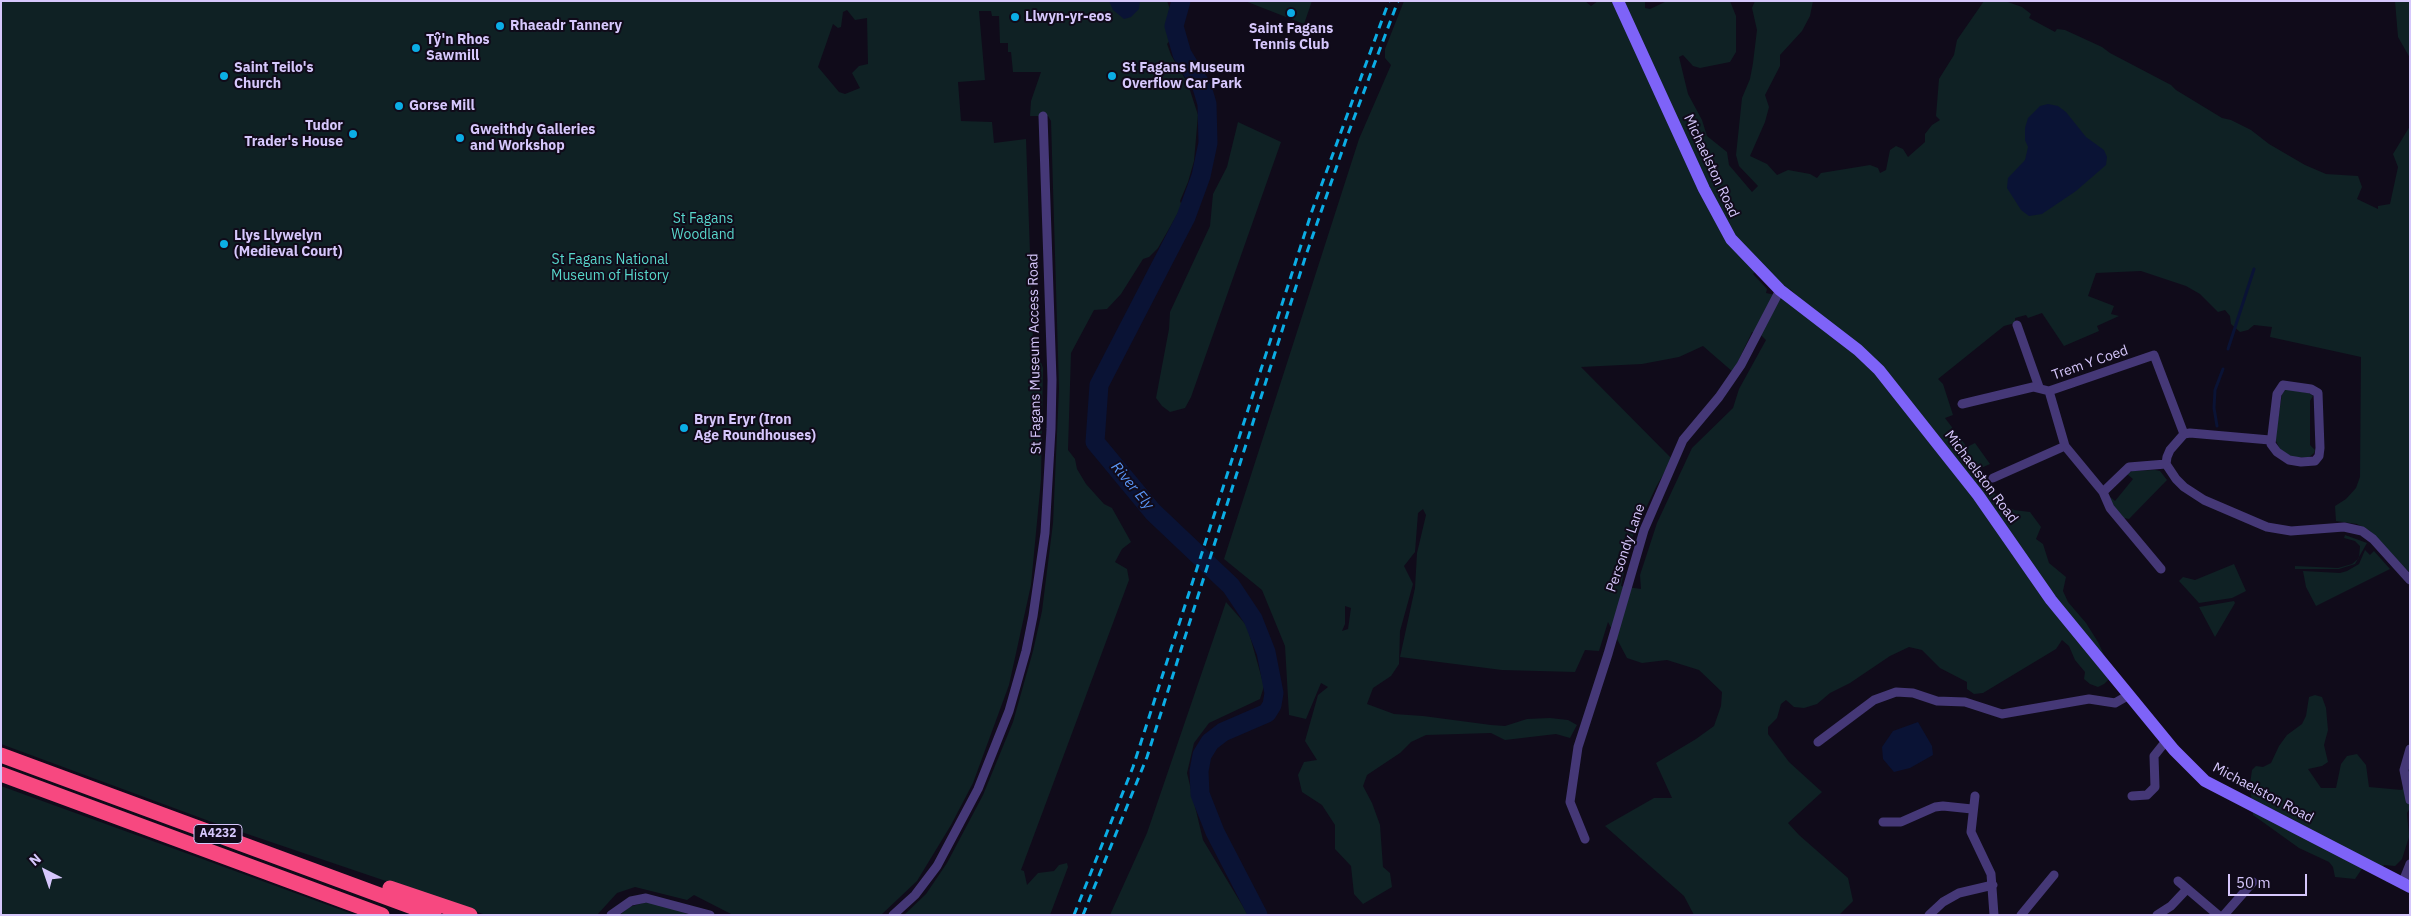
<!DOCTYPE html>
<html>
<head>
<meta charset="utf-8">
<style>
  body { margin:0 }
  #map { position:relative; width:2411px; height:916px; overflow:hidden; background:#100b1a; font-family:"IBM Plex Sans",sans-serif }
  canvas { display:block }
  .frame { position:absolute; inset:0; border:2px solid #d6c7fc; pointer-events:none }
  .north { position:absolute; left:20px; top:846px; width:50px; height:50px; -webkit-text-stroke:4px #100b1a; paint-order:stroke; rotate:319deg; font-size:14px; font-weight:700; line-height:20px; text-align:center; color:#d6c7fc }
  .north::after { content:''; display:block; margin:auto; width:18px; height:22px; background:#d6c7fc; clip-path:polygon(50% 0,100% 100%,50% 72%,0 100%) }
  .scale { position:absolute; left:2228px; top:874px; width:79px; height:22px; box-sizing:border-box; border:2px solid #d6c7fc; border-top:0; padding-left:6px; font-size:15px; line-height:18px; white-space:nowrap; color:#d6c7fc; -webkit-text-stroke:4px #100b1a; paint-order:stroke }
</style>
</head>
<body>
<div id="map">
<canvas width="2411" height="916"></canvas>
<div class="frame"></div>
<div class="north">N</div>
<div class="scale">50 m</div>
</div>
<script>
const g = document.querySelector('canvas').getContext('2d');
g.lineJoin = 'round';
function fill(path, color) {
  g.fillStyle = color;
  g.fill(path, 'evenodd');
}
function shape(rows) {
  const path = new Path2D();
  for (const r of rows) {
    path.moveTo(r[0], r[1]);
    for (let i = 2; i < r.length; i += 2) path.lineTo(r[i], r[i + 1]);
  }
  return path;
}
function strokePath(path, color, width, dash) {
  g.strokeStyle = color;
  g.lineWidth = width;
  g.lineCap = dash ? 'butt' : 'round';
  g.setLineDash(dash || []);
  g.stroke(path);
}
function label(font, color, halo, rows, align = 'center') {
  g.font = font + ' "IBM Plex Sans",sans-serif';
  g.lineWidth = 4;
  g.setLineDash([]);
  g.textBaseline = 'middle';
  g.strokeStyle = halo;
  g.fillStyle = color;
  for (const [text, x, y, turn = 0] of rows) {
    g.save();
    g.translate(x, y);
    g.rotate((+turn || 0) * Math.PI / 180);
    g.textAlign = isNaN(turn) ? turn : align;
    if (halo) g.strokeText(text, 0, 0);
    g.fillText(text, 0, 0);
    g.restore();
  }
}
fill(shape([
  [1,1,1167,1,1170,9,1168,13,1169,20,1166,27,1172,30,1172,38,1167,44,1171,55,1188,84,1198,115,1194,161,1188,182,1180,201,1182,206,1158,248,1149,257,1143,259,1121,294,1107,309,1094,310,1071,353,1068,450,1075,459,1077,469,1086,484,1104,504,1112,508,1131,542,1122,549,1115,562,1127,569,1129,580,1021,870,1024,871,1027,885,1038,873,1054,871,1059,865,1067,863,1068,867,1050,915,904,915,926,894,947,863,983,795,1013,722,1033,651,1042,611,1053,523,1059,389,1051,121,1048,116,1030,116,1031,101,1041,72,1013,72,1011,52,1008,52,1008,43,1000,43,999,16,992,16,991,11,979,11,985,80,958,82,961,121,992,122,994,143,1026,139,1033,340,1043,368,1041,480,1031,585,1009,685,973,783,951,825,917,881,881,915,733,915,694,895,687,900,635,887,617,893,597,915,486,915,209,821,1,744],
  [847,10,855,20,867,18,868,64,859,66,852,73,860,88,845,94,839,92,818,67,833,24,838,28,841,27,843,12],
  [1245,1,1312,1,1304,24],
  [1404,1,1585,1,1591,6,1598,1,1645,1,1645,8,1650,9,1667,1,1730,1,1736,16,1736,52,1730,62,1700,68,1693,66,1683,55,1679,57,1688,94,1702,120,1707,136,1727,152,1729,165,1752,192,1758,186,1739,166,1736,155,1742,98,1750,79,1753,63,1757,30,1752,8,1755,1,1813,1,1810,16,1802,31,1780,55,1780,66,1765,95,1769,107,1765,122,1750,156,1767,164,1777,175,1788,170,1810,174,1817,178,1821,173,1870,165,1878,168,1880,173,1886,170,1890,150,1896,146,1903,149,1908,157,1925,142,1925,134,1932,125,1940,120,1936,116,1939,79,1954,55,1957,40,1984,1,2005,1,2022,7,2031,14,2029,18,2055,32,2057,29,2065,30,2102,47,2110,53,2171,85,2176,90,2222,118,2231,120,2251,130,2269,144,2305,165,2326,174,2358,176,2362,187,2357,199,2378,209,2378,206,2390,204,2398,167,2393,154,2410,126,2410,573,2370,531,2357,524,2336,521,2335,506,2346,499,2356,488,2360,477,2361,357,2270,337,2272,327,2254,325,2248,330,2240,332,2231,324,2230,316,2225,310,2218,312,2200,294,2186,286,2141,271,2096,273,2088,296,2114,306,2111,314,2119,316,2097,326,2099,331,2064,346,2042,313,2028,318,2026,315,2015,318,2015,323,2004,326,1938,379,1943,384,1953,415,1945,418,1967,447,1975,443,1990,464,1981,468,1983,476,2002,503,2014,510,2030,512,2041,527,2036,539,2043,544,2049,563,2066,577,2063,591,2068,602,2086,623,2098,642,2106,659,2110,678,2104,684,2098,687,2090,684,2084,679,2085,672,2075,660,2069,646,2062,640,2056,649,1983,693,1974,694,1967,689,1967,682,1940,668,1922,650,1909,647,1890,656,1850,683,1830,693,1817,704,1804,708,1794,707,1786,700,1781,704,1777,718,1768,727,1768,734,1789,762,1822,792,1788,823,1799,835,1848,878,1853,901,1839,915,1694,915,1684,896,1605,826,1654,798,1672,798,1656,763,1696,739,1714,726,1721,706,1722,692,1699,670,1667,660,1642,663,1627,658,1608,622,1599,651,1585,650,1575,672,1502,670,1400,657,1415,588,1417,553,1426,515,1423,509,1418,513,1415,552,1404,566,1413,584,1400,631,1399,664,1391,676,1373,688,1367,704,1394,714,1423,716,1491,725,1505,726,1527,719,1550,718,1568,720,1577,725,1570,738,1556,734,1505,740,1491,733,1426,735,1411,742,1400,753,1367,775,1363,786,1372,803,1380,825,1383,867,1390,873,1392,887,1363,904,1354,894,1351,866,1335,849,1335,825,1322,805,1302,792,1298,775,1304,762,1317,760,1305,741,1318,695,1328,687,1321,683,1306,719,1289,715,1285,646,1262,590,1224,559,1359,139,1391,65,1385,58,1385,49],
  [1738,246,1789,291,1790,289,1802,301,1766,293,1767,289,1753,274,1755,272],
  [1752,332,1761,335,1766,340,1739,389,1733,408,1692,448,1657,523,1640,575,1641,589,1621,586,1631,540,1656,487,1672,459,1581,367,1642,364,1679,357,1703,346,1733,372],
  [1345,606,1351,608,1348,629,1342,631,1345,624],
  [2395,1,2410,1,2410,58,2398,37],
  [1238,122,1281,142,1191,397,1185,408,1170,412,1162,406,1156,398,1169,329,1170,312,1210,226,1213,194,1227,167],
  [2286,389,2309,393,2313,396,2310,401,2310,445,2315,450,2314,453,2308,458,2292,457,2285,453,2280,449,2275,439,2282,394],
  [2155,470,2160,471,2167,480,2129,519,2124,518,2109,502,2109,496,2115,501,2133,479,2127,474,2132,471],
  [2345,535,2367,543,2355,564,2339,569,2295,569,2295,566,2338,568,2352,564,2359,558,2360,546,2355,541,2344,538],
  [2365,550,2370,555,2374,551,2390,569,2316,606,2306,587,2303,571,2340,573,2347,571,2359,564],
  [2234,564,2246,591,2232,598,2199,603,2179,581,2183,577,2195,580],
  [2234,601,2235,603,2215,637,2199,607],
  [1226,602,1247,626,1264,686,1260,699,1209,723,1194,743,1187,773,1203,840,1248,915,1110,915,1147,833],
  [2315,695,2322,697,2326,708,2328,730,2324,745,2328,762,2322,766,2308,769,2321,788,2336,788,2341,764,2347,756,2357,754,2366,765,2369,787,2402,790,2408,777,2402,763,2407,746,2410,744,2410,808,2407,813,2409,837,2402,859,2395,866,2384,865,2382,868,2366,863,2355,879,2335,877,2333,867,2329,862,2299,848,2253,815,2250,784,2252,770,2256,766,2263,767,2271,763,2279,746,2287,735,2302,724,2306,716,2309,697],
  [1,786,205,860,355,915,1,915],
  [647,902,678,909,688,915,620,915,629,907]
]), '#0f2124');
fill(shape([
  [1109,1,1140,1,1139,9,1131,17,1124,19,1113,10],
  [2048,104,2058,106,2066,112,2086,137,2104,150,2107,157,2106,165,2076,191,2042,214,2029,216,2021,210,2007,188,2008,178,2025,160,2028,147,2025,140,2025,128,2028,118,2040,106],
  [1918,722,1932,746,1933,755,1910,768,1894,772,1883,759,1882,747,1893,731]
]), '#0a1335');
strokePath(shape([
  [2228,349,2254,269],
  [2217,426,2214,408,2215,390,2223,369]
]), '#0a1335', 3);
strokePath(shape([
  [1181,1,1174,26,1182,54,1202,87,1207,104,1208,143,1201,176,1186,217,1099,385,1095,442,1153,512,1231,586,1253,619,1266,652,1274,693,1272,705,1267,713,1223,732,1210,742,1202,755,1199,771,1200,794,1215,832,1258,915]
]), '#0a1335', 19);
strokePath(shape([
  [2017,325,2039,387],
  [2283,385,2311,389,2318,393,2320,448,2319,456,2315,461,2301,462,2289,460,2277,452,2271,444,2277,394,2283,385],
  [1962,404,2033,387,2049,391],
  [2184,434,2190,433,2270,440],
  [2166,464,2129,467,2103,492,2065,446,2049,391,2154,355,2184,434,2170,450,2167,457,2166,464,2176,479,2184,487,2204,500,2267,527,2291,531,2344,527,2362,531,2373,539,2410,580],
  [1993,478,2065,446],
  [2103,492,2110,508,2161,569],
  [1818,742,1874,700,1896,692,1913,693,1937,701,1965,702,2002,714,2089,699,2115,703,2129,695],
  [2410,749,2404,770,2410,800],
  [1975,796,1971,832,1991,874,1994,915],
  [2132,796,2147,795,2155,787,2154,756,2166,741],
  [1883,822,1901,822,1935,807,1943,806,1972,809],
  [1585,839,1570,802,1578,747,1608,654,1644,530,1683,440,1719,397,1741,365,1780,290],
  [2178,881,2218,915],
  [2402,884,2410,864],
  [611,915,631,901,646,898,710,915],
  [893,915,915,895,937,866,978,789,1009,711,1026,651,1033,616,1045,533,1051,429,1052,380,1043,116],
  [1929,915,1943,902,1959,893,1993,885],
  [2021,915,2054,875],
  [2157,915,2171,906,2187,889],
  [2224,915,2253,882]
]), '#453877', 9);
strokePath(shape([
  [1618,1,1704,189,1731,239,1780,290,1858,350,1879,370,1978,495,2051,600,2174,750,2205,781,2410,887]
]), '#7e63f8', 12);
strokePath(shape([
  [1,755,434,915],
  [1,774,382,915],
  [390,888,470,915]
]), '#f74880', 15);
strokePath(shape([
  [1074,915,1133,767,1312,211,1389,1],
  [1083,915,1147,757,1306,255,1348,134,1398,1]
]), '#0bade5', 3, [8, 6]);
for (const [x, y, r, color] of [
  [1291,13,5,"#0bade5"],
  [1015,17,5,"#0bade5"],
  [500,26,5,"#0bade5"],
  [416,48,5,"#0bade5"],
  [224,76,5,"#0bade5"],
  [1112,76,5,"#0bade5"],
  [399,106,5,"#0bade5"],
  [353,134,5,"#0bade5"],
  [460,138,5,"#0bade5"],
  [224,244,5,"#0bade5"],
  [684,428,5,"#0bade5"]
]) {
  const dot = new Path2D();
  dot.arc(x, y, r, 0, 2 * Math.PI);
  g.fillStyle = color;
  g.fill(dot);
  strokePath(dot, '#100b1a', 2);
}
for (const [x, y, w] of [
  [218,834,48]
]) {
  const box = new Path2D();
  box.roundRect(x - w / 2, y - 9.5, w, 19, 4);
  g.fillStyle = '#100b1a';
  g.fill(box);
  strokePath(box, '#d6c7fc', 1);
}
label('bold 12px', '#d6c7fc', null, [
  ["A4232",218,834]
]);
label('bold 14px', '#d6c7fc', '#100b1a', [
  ["Llwyn-yr-eos",1025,17],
  ["Rhaeadr Tannery",510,26],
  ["Saint Fagans",1291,29,"center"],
  ["Tennis Club",1291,45,"center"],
  ["Tŷ'n Rhos",426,40],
  ["Sawmill",426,56],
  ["Saint Teilo's",234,68],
  ["Church",234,84],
  ["St Fagans Museum",1122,68],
  ["Overflow Car Park",1122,84],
  ["Gorse Mill",409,106],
  ["Tudor",343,126,"right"],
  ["Trader's House",343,142,"right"],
  ["Gweithdy Galleries",470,130],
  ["and Workshop",470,146],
  ["Llys Llywelyn",234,236],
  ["(Medieval Court)",234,252],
  ["Bryn Eryr (Iron",694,420],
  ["Age Roundhouses)",694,436]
], 'left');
label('14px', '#d6c7fc', '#100b1a', [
  ["Michaelston Road",1711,166,65],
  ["St Fagans Museum Access Road",1035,354,-91],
  ["Trem Y Coed",2090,363,-19],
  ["Michaelston Road",1981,477,53],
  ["Persondy Lane",1626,548,-71],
  ["Michaelston Road",2263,793,28]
]);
label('14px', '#58d7cc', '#100b1a', [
  ["St Fagans",703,219],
  ["Woodland",703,235],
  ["St Fagans National",610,260],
  ["Museum of History",610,276]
]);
label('italic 15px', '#5a96f7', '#100b1a', [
  ["River Ely",1132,486,50]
]);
</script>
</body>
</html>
